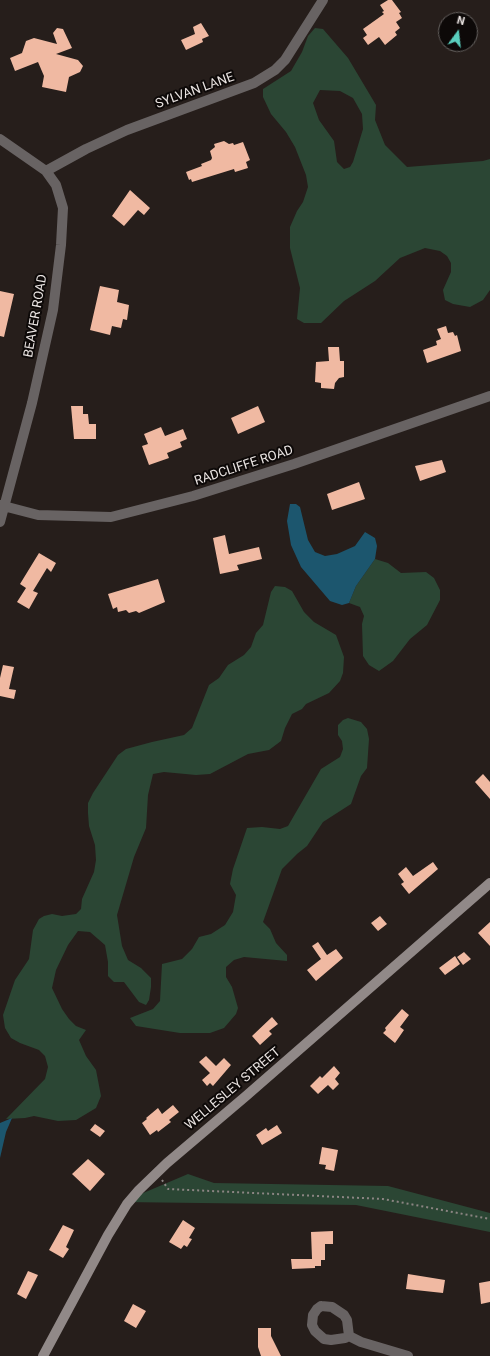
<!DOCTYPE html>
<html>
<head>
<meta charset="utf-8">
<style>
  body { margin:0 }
  #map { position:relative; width:490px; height:1356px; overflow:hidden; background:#261e1b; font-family:Roboto,sans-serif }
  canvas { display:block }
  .north { position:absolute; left:438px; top:12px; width:40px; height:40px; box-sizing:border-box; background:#0d0908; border:1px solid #65615f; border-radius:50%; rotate:15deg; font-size:11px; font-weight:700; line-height:16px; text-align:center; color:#eae4e2 }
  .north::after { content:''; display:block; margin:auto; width:14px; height:18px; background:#59cebe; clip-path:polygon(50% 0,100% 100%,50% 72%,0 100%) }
</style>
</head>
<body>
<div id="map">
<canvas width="490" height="1356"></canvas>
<div class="north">N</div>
</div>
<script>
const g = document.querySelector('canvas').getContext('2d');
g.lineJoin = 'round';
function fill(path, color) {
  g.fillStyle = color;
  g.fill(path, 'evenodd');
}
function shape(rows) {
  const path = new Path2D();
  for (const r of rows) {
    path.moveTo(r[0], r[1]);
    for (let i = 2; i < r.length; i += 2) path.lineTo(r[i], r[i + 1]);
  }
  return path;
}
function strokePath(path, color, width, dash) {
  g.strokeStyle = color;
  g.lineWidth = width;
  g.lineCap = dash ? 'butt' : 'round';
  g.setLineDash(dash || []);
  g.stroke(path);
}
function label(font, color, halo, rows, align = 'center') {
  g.font = font + ' Roboto,sans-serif';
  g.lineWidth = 4;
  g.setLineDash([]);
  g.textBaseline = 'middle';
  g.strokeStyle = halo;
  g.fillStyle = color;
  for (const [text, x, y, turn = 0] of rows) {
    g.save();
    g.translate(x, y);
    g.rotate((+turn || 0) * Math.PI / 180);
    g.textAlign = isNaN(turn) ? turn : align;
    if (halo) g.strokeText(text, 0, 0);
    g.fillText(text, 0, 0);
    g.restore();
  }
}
fill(shape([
  [315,28,323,29,348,58,376,105,375,120,385,145,407,167,483,161,490,159,490,290,483,300,470,307,453,304,445,300,443,290,451,272,451,263,447,256,440,251,425,248,400,258,375,281,344,301,321,323,304,323,297,319,300,288,290,248,290,227,297,211,303,202,308,187,306,175,295,147,286,132,271,114,263,97,263,89,291,71,302,52,308,36],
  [320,90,340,91,353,98,362,114,363,129,353,162,350,167,344,169,337,162,334,141,319,120,313,103],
  [375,559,388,563,401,573,426,572,434,578,440,590,440,600,427,625,410,639,393,661,379,671,369,665,363,656,362,624,364,616,360,607,349,603,356,586],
  [275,586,285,587,292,591,304,612,314,622,336,635,344,657,343,673,340,681,329,693,306,704,302,709,292,714,285,728,281,741,269,750,248,754,210,774,196,775,164,772,153,774,148,795,146,828,134,857,117,915,122,946,128,960,141,968,151,978,151,987,149,1000,146,1005,139,1002,124,982,114,982,108,976,108,962,105,945,90,932,78,931,68,945,56,970,52,988,62,1009,69,1019,76,1026,86,1030,79,1040,86,1056,96,1070,101,1096,96,1108,76,1120,58,1121,34,1116,25,1118,6,1119,45,1079,48,1067,45,1056,39,1050,20,1043,11,1038,5,1028,3,1015,15,980,29,959,33,930,39,919,44,916,52,914,62,916,76,914,81,909,82,899,94,872,96,860,95,845,89,826,88,813,88,803,93,793,118,755,126,749,152,742,184,735,192,728,209,685,219,678,228,665,244,655,251,647,256,633,263,625,271,592],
  [348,718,361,722,367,729,369,739,367,768,361,776,351,804,323,822,307,846,297,854,282,869,263,922,270,929,276,943,287,955,287,961,244,957,234,960,226,967,226,977,232,987,238,1008,236,1014,224,1028,210,1033,180,1033,136,1026,130,1018,153,1009,160,1001,162,964,182,959,192,949,199,937,211,934,225,925,233,912,236,895,230,884,233,869,247,828,262,827,280,829,288,826,321,769,340,757,343,749,342,741,338,735,338,725,343,720],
  [188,1174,214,1183,388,1186,490,1213,490,1232,356,1205,122,1202]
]), '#2b4634');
fill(shape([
  [290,504,296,504,300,507,308,540,315,552,325,556,337,554,355,546,365,532,375,538,377,546,375,559,356,586,349,603,342,605,330,601,301,567,291,545,287,521],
  [12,1118,6,1132,0,1158,0,1123]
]), '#1c566e');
fill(shape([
  [388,0,392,0,401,12,399,13,402,18,396,22,400,28,395,32,397,35,385,45,379,37,368,45,363,38,367,35,363,29,384,14,382,12,384,11,380,5],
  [201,23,209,36,202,39,203,42,186,50,181,40,195,34,193,27],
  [57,28,63,29,72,48,56,54,78,60,83,66,80,72,69,77,66,92,42,87,44,76,38,62,15,71,10,58,22,53,26,41,34,38,57,44,53,33],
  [224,141,229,144,233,143,234,145,243,142,250,160,246,162,248,168,235,172,234,169,192,182,191,179,189,180,186,172,202,166,201,164,211,160,212,158,210,151,215,147,214,144],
  [130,190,150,208,144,215,138,210,124,226,112,216],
  [100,286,119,290,117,302,129,305,127,320,123,319,121,328,112,326,110,335,90,330],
  [0,291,14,294,4,337,0,336],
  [446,326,448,333,453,332,455,336,457,335,461,351,427,363,423,350,437,345,436,341,441,339,437,329],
  [328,347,339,347,340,361,344,361,344,377,339,378,335,383,334,389,321,388,321,383,315,382,316,362,329,361],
  [71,406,83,406,83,414,88,414,89,424,96,424,96,439,74,439],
  [258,406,265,422,238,434,231,418],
  [161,427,165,436,183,429,187,439,180,442,182,447,167,453,169,458,149,465,142,446,148,444,144,434],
  [442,460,446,472,420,481,415,466],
  [359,482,365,499,332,510,327,494],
  [225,535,229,554,259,547,262,559,237,565,239,570,220,574,213,538],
  [39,553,56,563,51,572,47,568,33,591,38,593,29,609,17,602,26,588,20,584],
  [158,579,165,602,139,613,136,611,129,613,126,610,118,612,117,607,113,609,108,594],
  [3,665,14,667,9,689,16,690,14,699,0,696,0,678],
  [483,774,490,782,490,799,475,782],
  [433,862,438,869,409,894,401,884,404,882,398,874,406,867,413,876],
  [380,916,387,924,378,931,371,923],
  [490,922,490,946,478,933],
  [318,942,327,955,336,949,343,958,316,981,307,970,321,959,312,946],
  [464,952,471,959,463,965,457,957],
  [455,956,460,964,445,975,439,968],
  [402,1009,409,1015,400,1027,404,1030,395,1043,383,1033,386,1030,385,1028],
  [272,1017,278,1024,269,1031,272,1034,260,1045,252,1036],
  [206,1056,216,1066,224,1058,231,1065,213,1086,210,1083,207,1086,202,1080,210,1073,199,1062],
  [334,1066,340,1073,335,1079,339,1084,333,1090,328,1085,318,1094,310,1086,320,1076,322,1078],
  [173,1105,179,1112,169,1120,171,1122,158,1132,157,1130,150,1135,142,1123,147,1119,146,1118,158,1108,162,1114],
  [95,1124,105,1131,100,1137,90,1130],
  [277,1125,282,1133,262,1145,256,1135,266,1128,268,1131],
  [322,1147,338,1150,334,1171,325,1169,326,1165,319,1164],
  [88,1159,105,1174,90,1191,72,1174],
  [183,1220,195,1228,189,1238,192,1239,187,1247,184,1245,181,1249,169,1242],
  [63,1225,74,1230,66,1247,69,1249,63,1258,49,1250],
  [333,1231,333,1244,325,1244,325,1260,321,1260,321,1266,315,1266,315,1268,292,1269,291,1259,312,1259,311,1232],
  [28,1271,38,1275,26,1299,17,1294],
  [408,1274,445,1280,443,1293,406,1289],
  [490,1281,490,1302,481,1304,479,1283],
  [133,1304,146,1311,136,1328,124,1321],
  [258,1328,271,1328,271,1336,281,1356,261,1356,258,1347]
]), '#f0b9a2');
strokePath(shape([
  [162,1180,168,1189,383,1199,490,1219]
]), '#8c8583', 2, [2, 3]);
strokePath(shape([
  [0,139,46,171,56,185,63,208,61,245,53,310,32,403,0,522],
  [46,171,86,149,127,130,254,83,275,70,285,60,323,0],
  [0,505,38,515,111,517,193,496,294,464,490,396],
  [321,1306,332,1307,344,1315,347,1320,349,1336,345,1338,331,1340,324,1339,315,1331,312,1325,313,1315,317,1309,321,1306],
  [349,1336,361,1342,408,1356]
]), '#686363', 10);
strokePath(shape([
  [43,1356,108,1235,127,1204,139,1190,167,1163,246,1096,490,883]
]), '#918988', 10);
label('13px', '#eae4e2', '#0d0908', [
  ["SYLVAN LANE",195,91,-20],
  ["BEAVER ROAD",36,316,-80],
  ["RADCLIFFE ROAD",244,466,-18],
  ["WELLESLEY STREET",233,1089,-40]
]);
</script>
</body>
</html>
